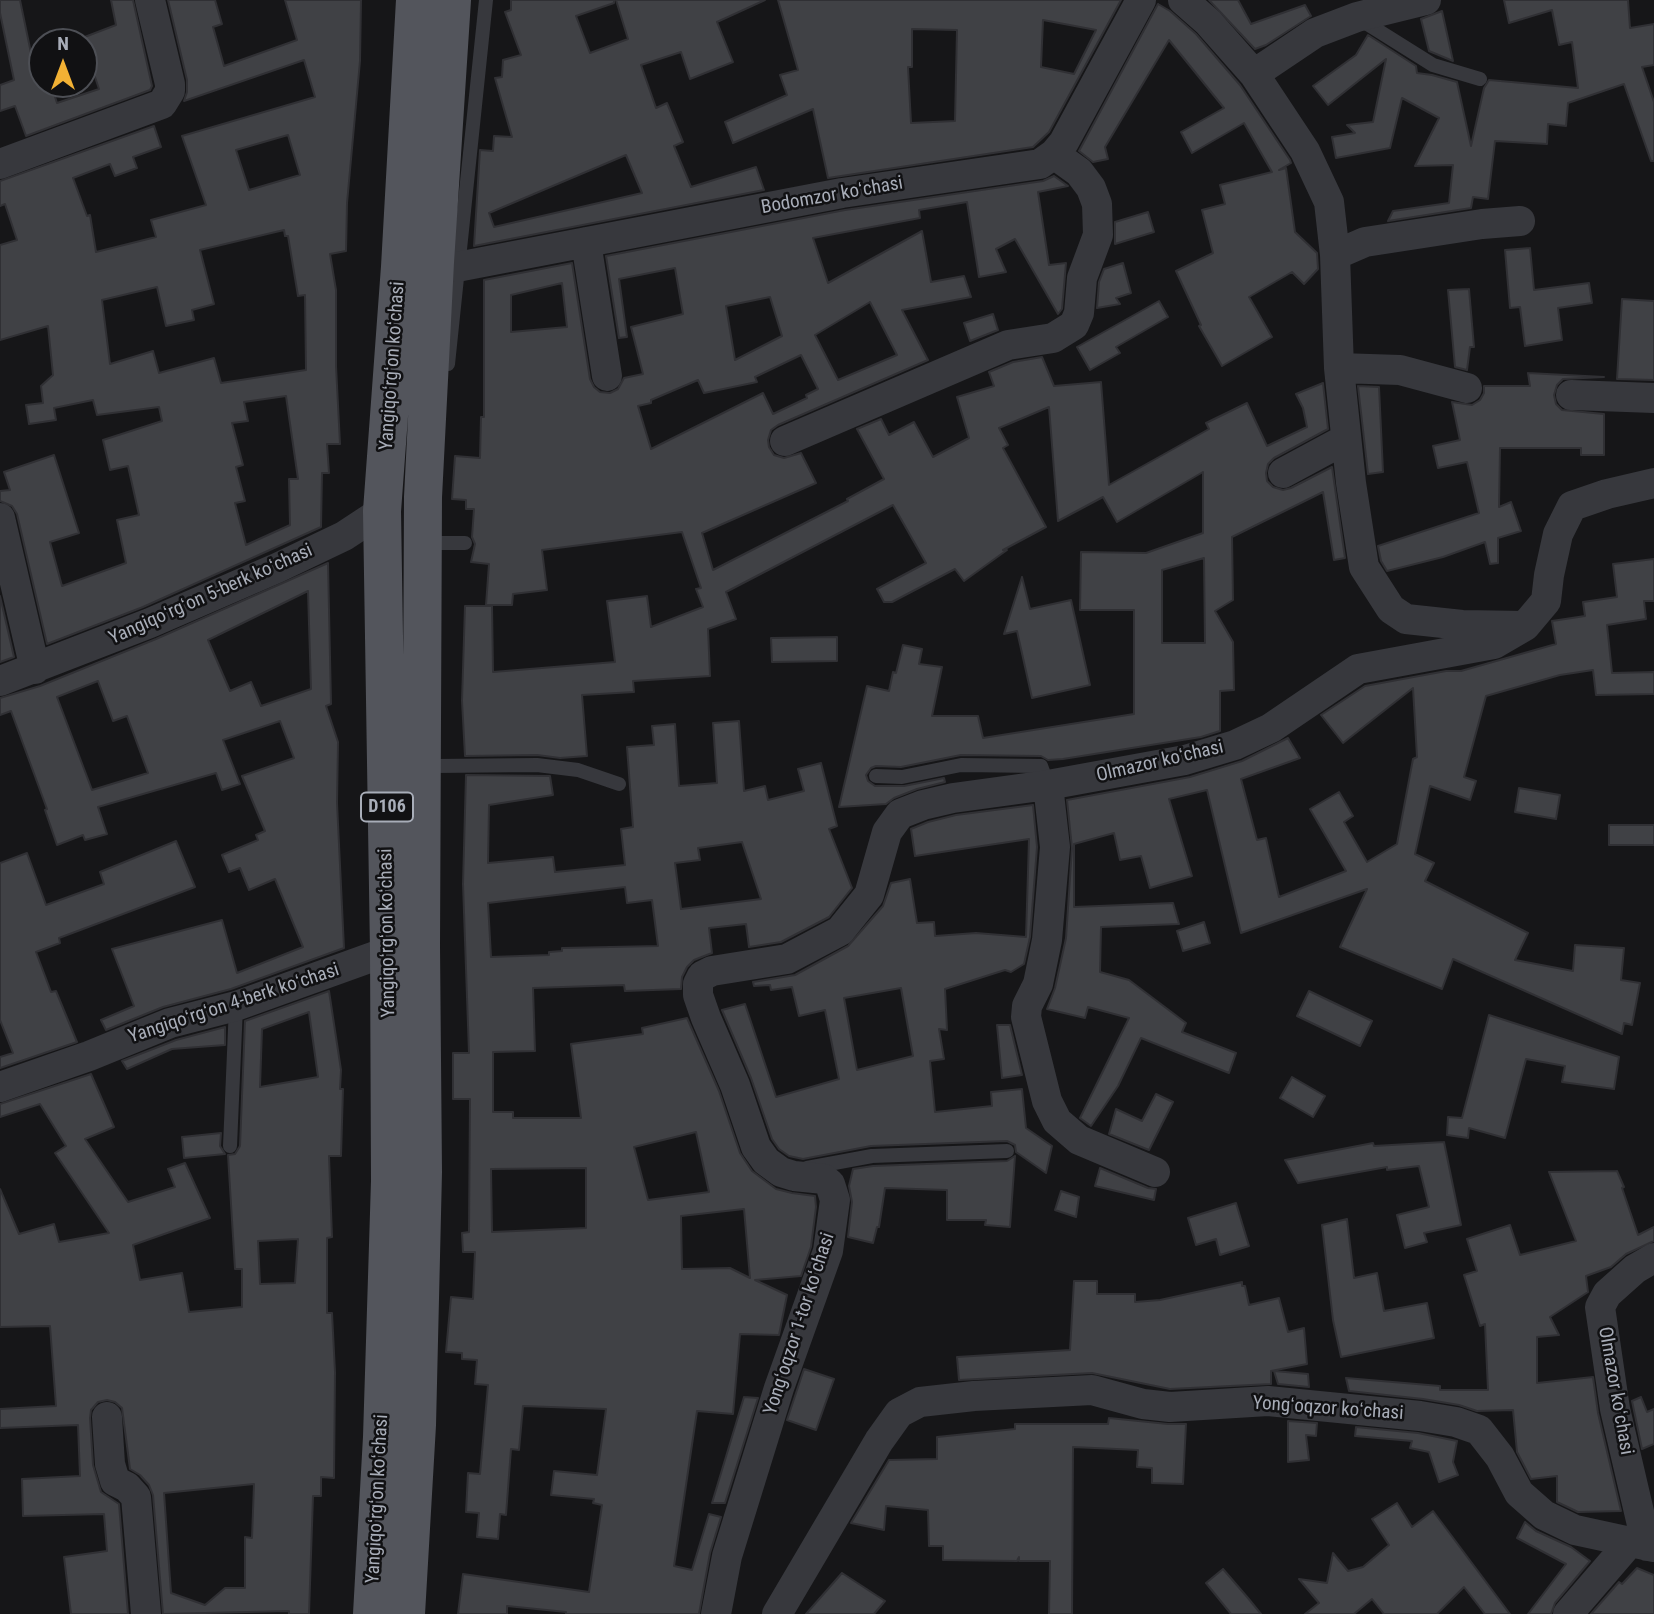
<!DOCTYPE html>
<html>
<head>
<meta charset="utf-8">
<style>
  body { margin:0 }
  #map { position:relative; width:1654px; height:1614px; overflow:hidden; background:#161618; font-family:"Roboto Condensed",sans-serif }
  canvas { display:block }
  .north { position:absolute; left:28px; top:28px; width:70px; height:70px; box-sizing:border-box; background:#111113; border:2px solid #4d4f55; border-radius:50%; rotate:0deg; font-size:19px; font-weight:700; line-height:28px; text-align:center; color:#a8adb8 }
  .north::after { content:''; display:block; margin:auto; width:24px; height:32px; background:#f2b134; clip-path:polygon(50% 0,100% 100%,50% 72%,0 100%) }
</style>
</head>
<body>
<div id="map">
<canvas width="1654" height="1614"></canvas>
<div class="north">N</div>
</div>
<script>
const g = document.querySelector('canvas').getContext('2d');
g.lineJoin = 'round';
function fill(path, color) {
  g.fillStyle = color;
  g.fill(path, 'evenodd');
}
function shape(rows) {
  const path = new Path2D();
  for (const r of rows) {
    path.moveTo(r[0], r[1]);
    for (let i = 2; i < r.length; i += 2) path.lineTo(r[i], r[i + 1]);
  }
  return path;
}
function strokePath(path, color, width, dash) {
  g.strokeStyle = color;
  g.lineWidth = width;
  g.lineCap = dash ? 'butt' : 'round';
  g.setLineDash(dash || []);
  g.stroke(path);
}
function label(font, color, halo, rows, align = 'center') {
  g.font = font + ' "Roboto Condensed",sans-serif';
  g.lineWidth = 5;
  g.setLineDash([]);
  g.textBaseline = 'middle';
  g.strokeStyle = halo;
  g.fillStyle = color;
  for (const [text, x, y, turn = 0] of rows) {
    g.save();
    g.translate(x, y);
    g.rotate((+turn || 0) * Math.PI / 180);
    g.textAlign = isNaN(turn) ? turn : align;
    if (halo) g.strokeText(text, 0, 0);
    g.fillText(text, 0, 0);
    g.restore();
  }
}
const building = shape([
  [0,0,20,0,31,53,42,49,42,84,51,84,57,103,99,89,82,38,116,25,111,0,133,0,152,86,150,90,26,136,15,106,0,111,0,85,14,80,0,13,0,0],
  [168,0,215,0,222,24,213,27,224,66,297,40,285,0,361,0,360,61,347,203,346,251,330,254,336,290,336,366,340,444,327,444,329,473,322,473,321,527,143,607,47,644,17,514,12,506,0,501,0,491,10,490,4,472,54,455,79,533,50,542,62,586,126,563,117,520,139,515,128,466,110,470,103,440,162,421,159,407,97,415,93,400,54,408,56,420,29,424,26,405,43,403,41,386,53,375,48,326,0,340,0,245,17,240,5,204,0,206,0,181,154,126,161,147,133,157,137,168,115,176,110,164,73,178,87,216,90,215,96,252,156,237,151,220,206,205,182,136,315,97,304,60,184,101,187,92,187,80,168,0],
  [288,135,300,175,249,190,236,150,288,135],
  [284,230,285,236,288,236,298,296,305,295,306,370,221,383,214,358,159,373,153,351,110,364,102,300,157,287,166,326,194,320,192,310,214,304,200,250,284,230],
  [286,396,298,479,289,479,290,525,246,545,235,503,245,501,236,467,243,465,232,423,248,421,244,402,286,396],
  [511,0,614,0,614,3,576,16,590,53,628,39,616,0,765,0,717,22,733,62,690,79,681,52,641,65,656,108,667,103,683,142,674,146,691,187,756,167,764,190,474,246,480,150,493,151,494,136,512,137,495,78,502,77,503,60,521,55,505,12,511,10,511,0],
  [626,155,642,193,494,227,489,213,626,155],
  [778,0,1121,0,1049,132,1033,147,828,178,813,109,733,143,725,122,787,95,780,75,798,70,778,0],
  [1043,20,1096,30,1074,74,1041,67,1043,20],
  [912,29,957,30,955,121,911,123,908,67,912,67,912,29],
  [1209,0,1238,0,1251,24,1305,5,1311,16,1266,45,1255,49,1209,0],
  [1504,0,1628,0,1630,28,1654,24,1654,65,1642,67,1654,102,1654,161,1651,161,1624,84,1568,103,1566,126,1548,124,1547,144,1495,141,1488,199,1473,197,1471,208,1388,221,1393,211,1449,203,1453,165,1415,166,1439,118,1402,98,1390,148,1336,158,1332,137,1355,133,1347,125,1373,122,1386,59,1328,105,1313,86,1356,55,1368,35,1416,66,1417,73,1432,75,1457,82,1471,146,1484,88,1489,80,1578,88,1572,42,1559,45,1552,10,1509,23,1504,0],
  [1158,4,1170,11,1196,34,1240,85,1290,160,1291,163,1279,170,1286,168,1295,232,1317,253,1318,269,1304,284,1292,272,1249,297,1272,337,1222,366,1199,326,1201,325,1176,271,1213,253,1202,210,1225,204,1220,185,1272,172,1244,123,1192,153,1181,132,1224,108,1169,40,1105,147,1108,159,1093,162,1079,151,1158,4],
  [1442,11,1453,61,1429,51,1421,19,1442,11],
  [1054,176,1068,186,1038,192,1049,265,1066,263,1062,309,1058,314,1015,239,996,249,1006,272,979,277,967,202,919,210,920,218,813,238,828,283,922,231,931,282,964,276,971,297,902,310,928,360,778,425,771,430,768,440,769,447,774,455,784,458,801,453,816,483,702,533,713,570,848,501,847,499,884,479,857,429,881,419,889,435,914,422,933,457,969,438,957,397,994,386,989,372,1013,362,1042,357,1054,386,1101,382,1109,485,1209,429,1206,423,1247,403,1267,446,1307,427,1303,408,1296,394,1323,383,1328,429,1274,458,1268,464,1266,473,1267,481,1273,487,1283,490,1291,488,1332,467,1345,558,1334,560,1323,492,1232,537,1233,600,1215,611,1233,642,1234,690,1220,691,1220,731,1201,737,1063,759,1048,760,1041,756,961,755,901,767,876,766,871,768,866,775,868,781,875,786,904,786,944,778,945,782,917,789,894,798,886,804,839,807,867,686,889,691,893,672,896,673,903,645,922,649,919,664,942,667,932,716,978,716,983,738,1134,714,1134,610,1080,610,1081,552,1146,553,1203,533,1203,472,1117,522,1103,497,1058,521,1049,407,999,428,1008,445,1003,448,1046,527,1003,550,1007,550,964,581,955,569,892,602,884,602,877,589,926,563,893,505,726,592,736,619,708,629,710,676,633,681,634,692,582,695,587,756,560,758,537,755,465,756,462,701,465,606,492,606,493,672,615,662,607,601,647,596,651,627,703,607,696,589,701,588,682,532,542,550,547,590,513,594,512,605,486,605,489,564,471,562,475,544,472,537,474,509,466,509,466,500,452,499,455,456,480,458,481,417,484,417,484,280,572,263,590,379,594,387,600,392,610,393,618,389,624,378,643,374,631,327,683,314,675,268,619,279,627,337,619,338,606,256,845,210,1043,181,1054,176],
  [562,283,567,327,511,332,511,295,562,283],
  [770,297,782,336,735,360,726,306,770,297],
  [870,302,897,355,838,380,815,335,870,302],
  [801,355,818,389,806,395,807,398,773,414,763,393,651,449,638,406,651,403,651,400,698,380,704,393,757,382,755,377,801,355],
  [1204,558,1205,643,1162,643,1162,570,1204,558],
  [1148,212,1154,232,1115,244,1115,222,1148,212],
  [1530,248,1534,290,1589,283,1592,303,1558,308,1562,340,1525,346,1520,307,1510,308,1505,250,1530,248],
  [1123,263,1131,293,1116,298,1120,304,1097,308,1099,282,1104,269,1123,263],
  [1469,289,1474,347,1470,347,1467,370,1455,367,1448,290,1469,289],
  [1622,299,1654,301,1654,380,1617,379,1622,299],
  [1159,301,1168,317,1116,347,1120,353,1090,370,1077,347,1159,301],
  [993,314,998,330,970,341,964,323,993,314],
  [1528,373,1604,377,1563,379,1557,385,1554,395,1556,404,1562,410,1604,414,1604,455,1581,455,1581,448,1500,448,1499,507,1511,502,1521,531,1498,538,1498,563,1490,564,1485,542,1443,557,1387,571,1381,561,1378,546,1479,513,1467,462,1438,468,1433,446,1460,440,1452,402,1472,405,1480,400,1484,393,1484,386,1530,386,1528,373],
  [1358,386,1379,387,1383,472,1368,474,1358,386],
  [1654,559,1654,601,1644,601,1646,619,1607,625,1612,673,1654,672,1654,694,1596,695,1593,670,1560,675,1486,696,1464,777,1476,781,1470,800,1430,786,1415,854,1434,863,1425,881,1528,933,1515,960,1573,971,1575,945,1624,948,1621,980,1640,983,1632,1025,1624,1023,1622,1034,1453,959,1442,989,1340,947,1367,889,1241,933,1207,790,1169,799,1192,876,1150,888,1141,856,1120,860,1114,833,1074,844,1074,907,1173,903,1179,924,1101,927,1100,972,1129,980,1186,1023,1182,1032,1236,1053,1229,1073,1141,1038,1118,1086,1091,1126,1080,1118,1129,1018,1088,1007,1085,1018,1047,1009,1055,988,1066,938,1072,848,1067,800,1190,777,1242,761,1288,738,1300,758,1241,779,1257,840,1266,838,1279,897,1346,871,1310,809,1339,792,1353,816,1344,822,1367,862,1397,844,1413,759,1417,757,1413,688,1343,743,1321,715,1365,686,1446,671,1461,671,1556,644,1552,621,1585,616,1583,602,1617,597,1613,564,1654,559],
  [328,563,331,704,326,706,338,742,337,803,344,948,231,989,163,1007,106,1030,101,1020,134,1006,112,949,222,920,237,973,303,947,275,879,249,890,240,868,229,872,222,855,258,840,256,835,265,831,242,776,294,758,280,721,223,740,240,784,222,790,216,773,98,807,107,834,85,840,83,835,57,845,45,810,47,809,11,711,0,715,0,698,40,686,156,639,328,563],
  [308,591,311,689,261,706,251,682,230,691,208,640,308,591],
  [98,681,113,721,127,716,148,773,92,790,57,697,98,681],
  [1022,577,1030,609,1071,600,1090,685,1032,698,1017,631,1004,634,1022,577],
  [0,596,14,657,0,662,0,596],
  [837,637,837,661,772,662,771,638,837,637],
  [739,721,744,791,765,786,768,800,804,791,798,769,821,763,837,826,829,829,852,888,829,917,781,942,749,947,746,924,709,928,712,953,694,960,687,967,682,977,681,989,625,991,624,985,533,988,535,1051,493,1052,493,1112,513,1112,513,1118,581,1118,571,1044,643,1034,642,1028,687,1018,719,1091,740,1153,752,1171,776,1189,792,1193,815,1196,816,1207,811,1247,801,1276,755,1280,787,1295,779,1335,740,1334,733,1414,697,1411,674,1566,692,1570,709,1514,721,1517,710,1553,699,1614,566,1614,566,1612,507,1606,507,1614,458,1614,463,1574,589,1592,602,1505,593,1503,594,1499,551,1495,554,1471,597,1475,606,1409,523,1406,519,1450,511,1449,506,1515,500,1514,498,1539,477,1537,479,1513,466,1512,468,1473,480,1474,488,1385,475,1384,477,1360,462,1359,462,1353,446,1352,451,1297,473,1299,475,1252,463,1252,462,1233,469,1232,470,1099,453,1099,453,1053,469,1053,463,884,466,775,550,776,553,795,489,805,488,863,553,857,555,872,625,865,621,829,633,827,627,747,654,745,652,726,675,724,679,786,717,783,713,723,739,721],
  [742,842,761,899,681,909,675,863,700,860,698,848,742,842],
  [625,887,627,903,652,900,658,946,562,948,562,951,549,952,549,955,491,957,488,903,625,887],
  [696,1132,709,1192,648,1200,634,1147,696,1132],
  [586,1168,586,1228,492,1232,491,1169,586,1168],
  [744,1209,750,1278,730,1268,682,1269,681,1216,744,1209],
  [1519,788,1560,795,1556,819,1515,812,1519,788],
  [1033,805,1037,847,1030,937,1024,964,1011,972,1005,970,945,989,947,1030,939,1029,944,1059,930,1061,935,1112,992,1106,991,1092,1022,1089,1026,1128,1052,1146,1046,1173,1016,1152,1015,1145,1007,1141,871,1146,803,1159,789,1156,779,1149,772,1139,751,1078,722,1010,745,1004,776,1097,839,1079,825,1010,799,1016,792,987,771,990,770,985,754,986,753,982,795,975,848,946,883,906,891,883,910,879,917,923,934,922,935,936,976,933,1026,937,1029,839,915,856,911,829,928,822,956,815,1033,805],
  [901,988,913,1056,857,1070,844,998,901,988],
  [1609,825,1654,825,1654,845,1609,845,1609,825],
  [176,841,195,887,59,938,60,943,36,952,51,992,56,991,77,1042,0,1068,0,1057,13,1053,0,1020,0,863,27,853,46,905,104,884,100,872,176,841],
  [1204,922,1210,943,1183,951,1177,931,1204,922],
  [329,991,341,1070,340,1089,343,1089,341,1156,329,1156,332,1237,327,1238,327,1313,332,1313,335,1372,334,1478,321,1477,321,1496,313,1496,309,1614,289,1614,289,1611,163,1614,153,1495,149,1485,140,1475,130,1469,122,1408,115,1402,107,1400,98,1402,91,1410,90,1418,93,1465,101,1492,119,1504,128,1614,71,1614,64,1557,107,1551,104,1514,23,1516,22,1479,80,1476,78,1425,0,1428,0,1409,56,1406,50,1326,0,1327,0,1189,19,1234,54,1224,59,1242,109,1233,55,1153,66,1146,40,1104,0,1117,0,1104,91,1074,114,1127,85,1139,128,1202,175,1187,168,1169,185,1163,210,1218,133,1245,140,1280,182,1273,189,1312,242,1307,242,1269,235,1269,228,1155,235,1154,240,1146,245,1021,329,991],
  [309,1012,318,1077,260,1087,262,1029,309,1012],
  [298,1239,295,1283,260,1284,258,1241,298,1239],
  [254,1484,252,1538,245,1537,245,1588,225,1588,205,1605,171,1593,164,1493,254,1484],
  [1309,991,1372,1021,1360,1046,1297,1016,1309,991],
  [1489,1015,1619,1057,1614,1089,1562,1082,1565,1066,1526,1059,1505,1138,1469,1128,1468,1138,1447,1135,1448,1117,1462,1118,1489,1015],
  [997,1025,1010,1025,1022,1075,1002,1078,997,1025],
  [225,1027,225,1045,172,1049,127,1069,122,1061,176,1040,225,1027],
  [1292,1077,1325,1096,1313,1117,1280,1098,1292,1077],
  [1156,1094,1173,1102,1149,1150,1109,1134,1116,1109,1142,1121,1156,1094],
  [221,1133,220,1146,225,1154,184,1158,182,1137,221,1133],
  [1444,1142,1461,1225,1424,1233,1427,1242,1405,1248,1397,1215,1429,1207,1419,1166,1387,1170,1387,1167,1298,1183,1285,1160,1373,1143,1374,1146,1444,1142],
  [1015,1156,1010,1227,985,1225,986,1220,947,1220,947,1190,885,1188,879,1227,877,1227,873,1243,848,1237,852,1202,849,1186,853,1169,873,1166,1007,1161,1015,1156],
  [1100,1168,1148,1188,1156,1189,1154,1200,1095,1186,1100,1168],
  [1617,1171,1624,1187,1622,1188,1638,1235,1654,1227,1654,1241,1626,1254,1611,1267,1586,1276,1588,1292,1550,1317,1559,1335,1537,1337,1537,1383,1593,1377,1598,1413,1621,1511,1578,1512,1557,1502,1557,1476,1531,1479,1517,1452,1513,1410,1477,1411,1459,1405,1423,1399,1349,1391,1346,1378,1440,1386,1440,1390,1488,1390,1485,1324,1480,1326,1464,1275,1477,1271,1467,1239,1510,1225,1520,1255,1576,1241,1549,1172,1617,1171],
  [1061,1191,1079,1197,1076,1217,1055,1210,1061,1191],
  [1236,1203,1249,1246,1220,1255,1216,1239,1196,1245,1188,1218,1236,1203],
  [1347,1219,1354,1278,1377,1273,1384,1311,1427,1303,1434,1338,1341,1357,1333,1320,1322,1225,1347,1219],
  [1074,1281,1097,1281,1097,1294,1135,1294,1135,1302,1160,1300,1242,1282,1242,1286,1245,1286,1249,1305,1279,1298,1288,1332,1304,1328,1307,1364,1271,1371,1271,1384,1170,1389,1092,1373,959,1380,957,1357,1070,1350,1074,1281],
  [804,1369,834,1379,816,1430,787,1420,804,1369],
  [1274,1371,1308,1374,1309,1387,1278,1384,1274,1371],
  [744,1397,758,1398,725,1503,712,1503,744,1397],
  [1641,1397,1647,1412,1654,1409,1654,1444,1642,1449,1632,1401,1641,1397],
  [1109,1418,1168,1424,1186,1424,1183,1484,1152,1483,1152,1468,1137,1467,1138,1450,1073,1447,1072,1614,1049,1614,1050,1561,1019,1561,1019,1557,1017,1561,943,1560,943,1546,929,1546,928,1510,886,1506,884,1530,851,1523,889,1460,937,1459,937,1437,1015,1429,1015,1424,1108,1424,1109,1418],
  [1288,1421,1317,1423,1316,1436,1306,1435,1309,1460,1288,1462,1288,1421],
  [1356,1427,1418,1433,1457,1441,1453,1462,1458,1475,1439,1482,1429,1452,1410,1448,1412,1441,1355,1436,1356,1427],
  [1397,1503,1412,1527,1433,1511,1510,1614,1485,1614,1464,1587,1437,1614,1384,1614,1372,1599,1354,1614,1305,1614,1319,1603,1299,1579,1327,1583,1333,1553,1348,1571,1363,1567,1389,1545,1372,1519,1397,1503],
  [1525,1522,1536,1531,1571,1547,1590,1561,1555,1603,1551,1614,1528,1614,1566,1564,1517,1538,1525,1522],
  [1637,1568,1654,1575,1654,1614,1591,1614,1619,1582,1622,1584,1637,1568],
  [1223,1569,1248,1598,1261,1614,1231,1614,1206,1583,1223,1569],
  [842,1573,885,1601,874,1614,806,1614,842,1573]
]);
fill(building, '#404145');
strokePath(building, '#303034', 2);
strokePath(shape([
  [1358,18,1433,65,1480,79],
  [448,364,486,0],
  [437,543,465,543],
  [435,766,537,765,578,770,619,784],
  [876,776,902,777,961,765,1041,766,1048,785],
  [230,1146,236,1006],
  [807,1168,872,1156,1007,1151]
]), '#37383d', 14);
strokePath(shape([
  [1183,0,1208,22,1254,74,1315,33,1357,17,1426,0],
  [1254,74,1305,151,1329,202,1335,255,1339,368,1351,483,1364,567,1391,609,1406,619,1462,625,1525,626],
  [0,164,162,104,170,91,170,84,150,0],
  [586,242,607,376],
  [1335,255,1365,242,1482,224,1520,221],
  [435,262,457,267,842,193,1040,164,1054,154,1064,142,1141,0],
  [1339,368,1400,370,1467,388],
  [1571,395,1654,398],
  [785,441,1008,345,1053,338,1074,325,1079,313,1082,278,1098,235,1097,204,1091,188,1079,172,1054,154],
  [1283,473,1346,439],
  [0,518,35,669],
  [0,681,150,623,277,568,344,536,382,511],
  [0,1087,89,1056,170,1023,236,1006,389,951],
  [1155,1172,1079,1140,1057,1121,1047,1101,1026,1017,1027,1006,1038,984,1047,940,1055,847,1048,785,1185,760,1235,745,1271,728,1358,669,1494,644,1525,626,1546,601,1549,575,1558,534,1572,506,1607,494,1654,483],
  [107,1417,110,1464,115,1481,127,1487,136,1497,146,1614],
  [1647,1546,1615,1409,1600,1307,1607,1294,1635,1269,1654,1258],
  [716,1614,727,1556,779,1388,828,1251,835,1200,830,1184,824,1179,794,1176,781,1172,766,1161,756,1147,735,1085,706,1018,698,995,698,984,702,976,712,971,787,959,840,931,869,895,887,832,900,814,923,805,953,798,1048,785],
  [777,1614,879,1441,899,1413,920,1402,974,1396,1092,1390,1143,1404,1170,1407,1268,1401,1420,1416,1456,1422,1479,1430,1500,1457,1519,1493,1544,1515,1575,1530,1654,1547],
  [1568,1614,1630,1542]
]), '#37383d', 30);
strokePath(shape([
  [372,1614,382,1437,390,1181,389,951,382,511,400,267,415,0],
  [406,1614,417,1425,423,1172,421,946,423,497,435,262,452,0]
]), '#53555c', 38);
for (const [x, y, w] of [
  [387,807,52]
]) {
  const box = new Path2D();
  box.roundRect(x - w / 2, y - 14.5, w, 29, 5);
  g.fillStyle = '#111113';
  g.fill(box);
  strokePath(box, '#a8adb8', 2);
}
label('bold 18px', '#a8adb8', null, [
  ["D106",387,807]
]);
label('19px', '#a8adb8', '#111113', [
  ["Bodomzor koʻchasi",832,196,-10],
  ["Yangiqoʻrgʻon koʻchasi",393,366,-86],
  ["Yangiqoʻrgʻon 5-berk koʻchasi",211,595,-24],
  ["Olmazor koʻchasi",1160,762,-13],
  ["Yangiqoʻrgʻon koʻchasi",388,933,-91],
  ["Yangiqoʻrgʻon 4-berk koʻchasi",234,1004,-18],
  ["Yongʻoqzor 1-tor koʻchasi",800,1324,-72],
  ["Olmazor koʻchasi",1615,1391,80],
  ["Yongʻoqzor koʻchasi",1328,1409,4],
  ["Yangiqoʻrgʻon koʻchasi",378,1499,-87]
]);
</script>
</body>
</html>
